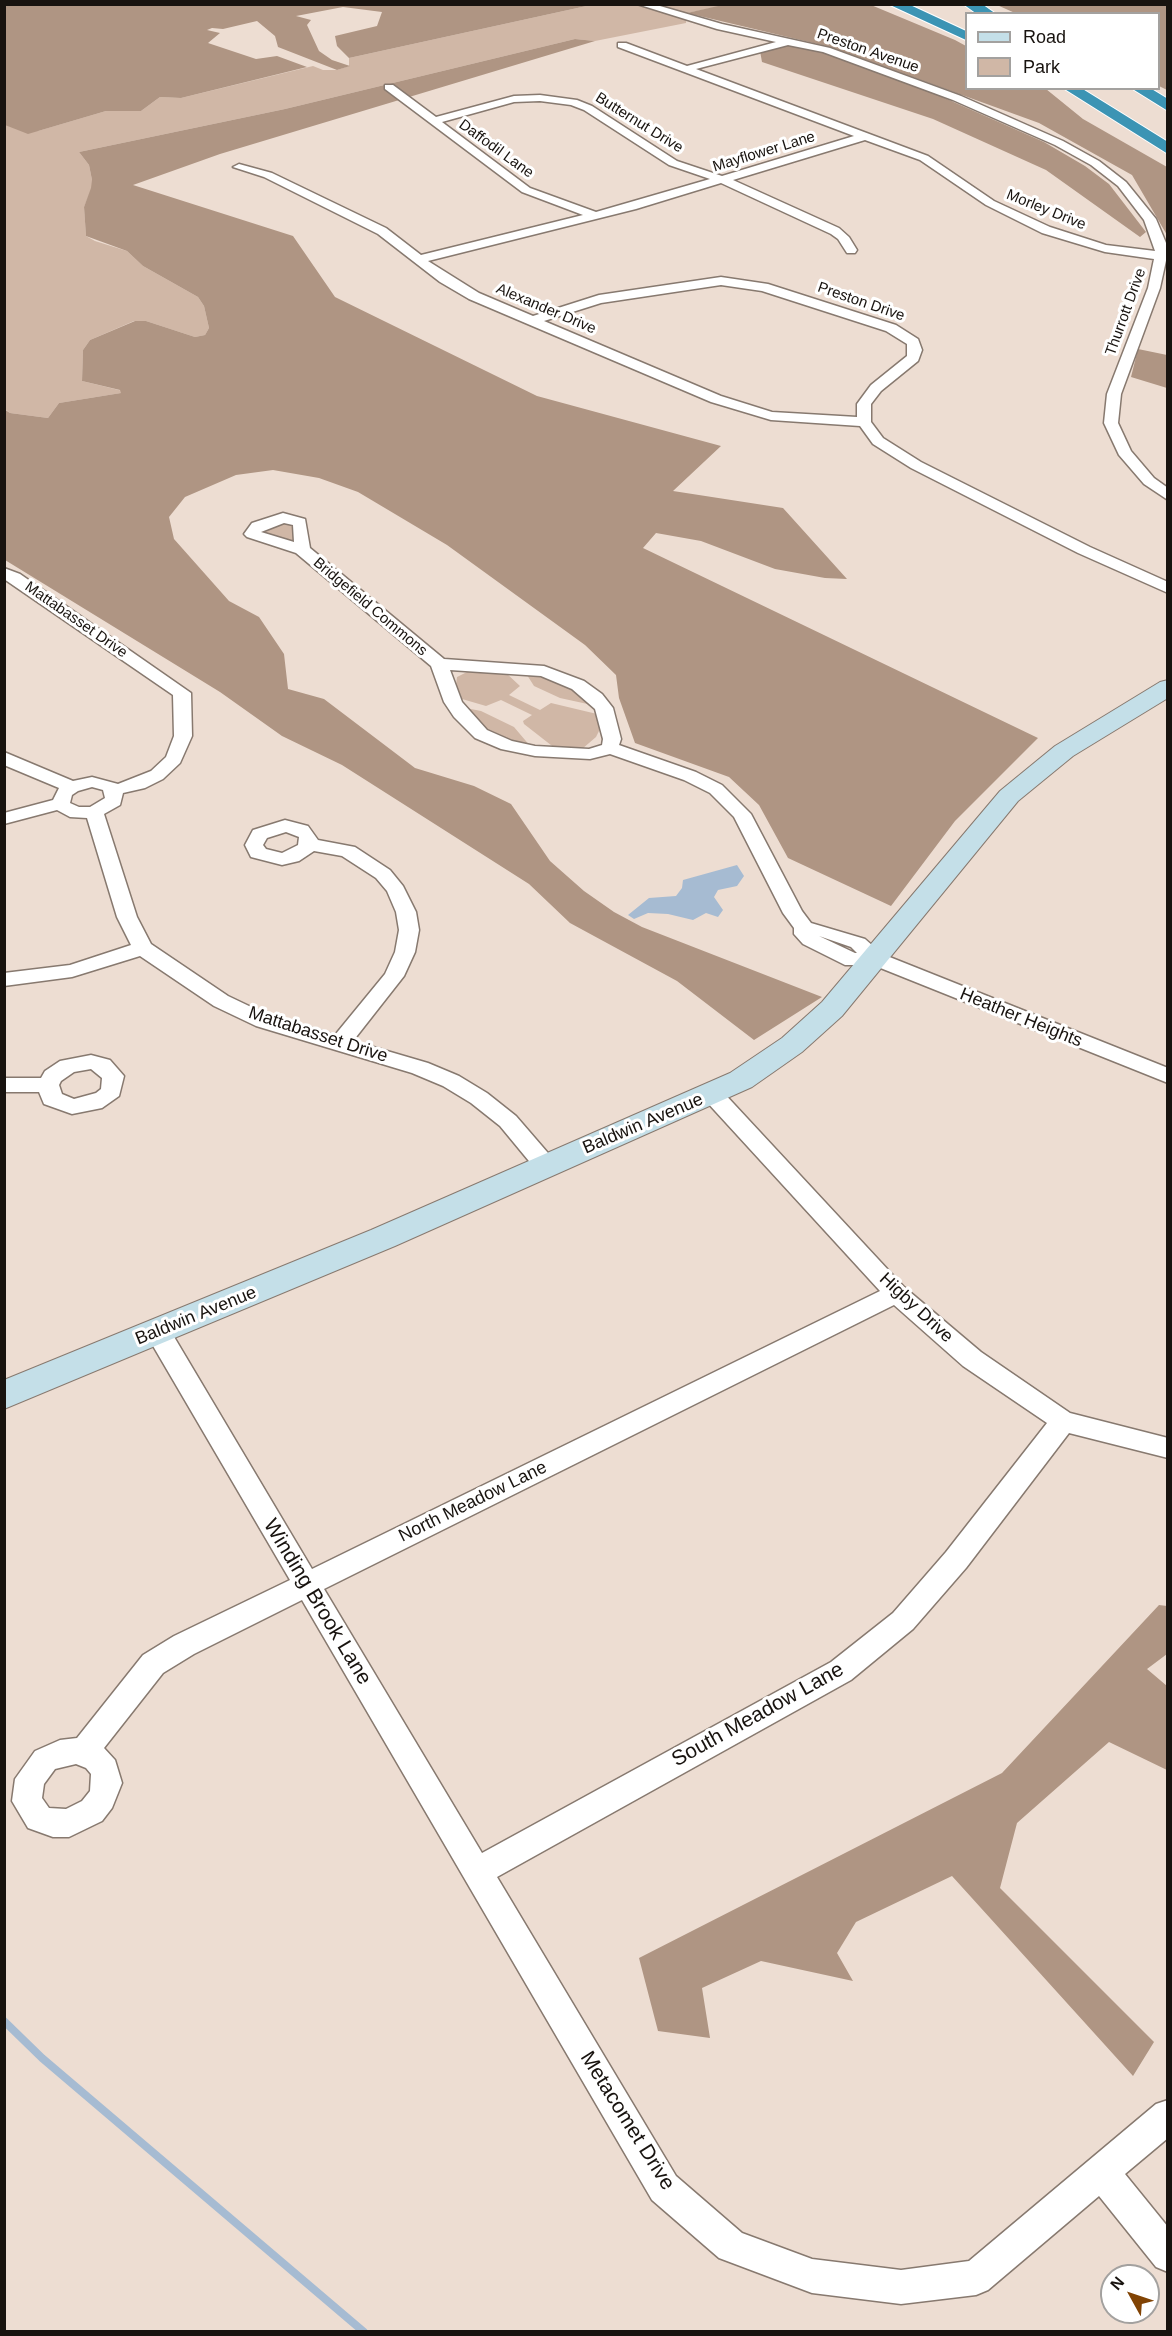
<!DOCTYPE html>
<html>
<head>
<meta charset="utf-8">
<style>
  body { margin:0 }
  #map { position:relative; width:1172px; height:2336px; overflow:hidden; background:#edddd2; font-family:Arial,sans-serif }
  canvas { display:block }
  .frame { position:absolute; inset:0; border:6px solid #18130f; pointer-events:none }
  .legend { position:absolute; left:965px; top:12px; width:195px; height:78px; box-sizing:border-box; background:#fff; border:2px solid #a3a19f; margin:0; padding:8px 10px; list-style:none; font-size:18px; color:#18130f }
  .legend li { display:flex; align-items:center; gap:12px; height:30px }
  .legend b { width:30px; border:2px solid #a3a19f }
  .north { position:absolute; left:1100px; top:2264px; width:60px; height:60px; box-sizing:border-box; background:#fff; border:2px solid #a3a19f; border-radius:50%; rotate:310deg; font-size:16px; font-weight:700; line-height:24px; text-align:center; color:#18130f }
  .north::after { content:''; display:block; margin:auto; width:21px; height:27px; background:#814304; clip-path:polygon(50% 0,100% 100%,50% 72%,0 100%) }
</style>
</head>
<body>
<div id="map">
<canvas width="1172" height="2336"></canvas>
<div class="frame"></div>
<ul class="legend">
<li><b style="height:8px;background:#c4dfe8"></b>Road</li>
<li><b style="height:16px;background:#d0b7a6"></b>Park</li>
</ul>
<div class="north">N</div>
</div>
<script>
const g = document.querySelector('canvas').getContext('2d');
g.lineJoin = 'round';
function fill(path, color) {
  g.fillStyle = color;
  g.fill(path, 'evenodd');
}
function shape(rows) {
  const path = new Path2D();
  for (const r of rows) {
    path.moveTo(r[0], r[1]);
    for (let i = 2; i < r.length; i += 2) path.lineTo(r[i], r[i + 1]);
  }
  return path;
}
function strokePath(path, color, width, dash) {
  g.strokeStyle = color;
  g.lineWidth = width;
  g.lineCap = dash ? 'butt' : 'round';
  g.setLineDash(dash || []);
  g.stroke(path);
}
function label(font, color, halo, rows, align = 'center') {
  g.font = font + ' Arial,sans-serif';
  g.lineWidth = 6;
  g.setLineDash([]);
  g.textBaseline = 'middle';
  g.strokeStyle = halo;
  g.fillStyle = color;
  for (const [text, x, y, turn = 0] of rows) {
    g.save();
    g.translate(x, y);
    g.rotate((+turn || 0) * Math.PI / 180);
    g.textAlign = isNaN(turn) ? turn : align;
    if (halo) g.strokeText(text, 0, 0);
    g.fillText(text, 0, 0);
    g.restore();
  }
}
fill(shape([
  [591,5,727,5,687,13,686,23,595,41,575,39,285,109,79,152,89,165,92,180,92,188,84,207,86,236,95,241,127,251,143,266,198,297,204,306,209,328,205,335,195,337,146,321,134,321,90,340,83,350,82,381,123,391,121,393,59,403,48,418,10,413,5,409,4,112,38,131,106,111,141,111,160,97,181,98,313,66,323,70,337,70,349,66,349,58],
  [283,523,293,525,297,543,262,532],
  [467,672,505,672,520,686,509,695,540,710,551,703,597,714,600,729,596,737,582,749,556,749,524,724,523,721,532,715,501,700,486,706,462,699,456,685,457,677],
  [527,675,546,678,575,689,592,705,560,698,534,686],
  [466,708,481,711,514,727,531,747,489,732,475,723]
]), '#d0b7a6');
fill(shape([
  [727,4,871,5,955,40,966,46,966,88,1046,89,1083,119,1167,167,1167,235,1132,175,1039,123,830,47,687,13],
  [4,5,5,4,591,5,349,58,337,46,335,36,377,26,382,12,343,7,296,16,311,20,307,25,319,51,332,60,350,66,337,70,278,47,275,36,257,21,223,29,212,28,207,30,220,33,208,43,256,59,277,56,307,67,181,98,160,97,141,111,106,111,28,134,5,125],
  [997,5,1167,5,1167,90,1159,86,1158,14,1015,13],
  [575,39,595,41,220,154,133,185,293,236,335,297,537,396,721,446,673,491,783,508,847,579,825,578,775,569,701,541,656,533,643,548,1038,738,955,821,891,906,788,858,759,805,729,777,635,743,619,698,616,675,585,645,447,545,358,492,319,478,273,470,236,475,185,497,169,517,174,539,229,601,259,617,284,654,288,689,324,699,415,768,474,786,511,804,550,861,584,891,614,912,642,927,822,997,754,1040,677,981,570,923,529,884,342,765,282,736,220,692,5,560,4,409,10,413,48,418,59,403,121,393,120,390,82,381,83,350,90,340,135,321,146,321,195,337,205,335,209,328,204,306,198,297,143,266,127,251,86,236,84,207,91,188,92,180,89,165,79,152,285,109],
  [785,45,823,52,931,92,1044,142,1085,166,1109,184,1146,232,1140,237,1046,170,933,119,762,62,760,51],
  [1138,349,1167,355,1167,388,1131,377],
  [1159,1605,1167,1606,1167,1654,1147,1669,1167,1686,1167,1770,1109,1742,1017,1823,1000,1888,1154,2042,1133,2076,952,1876,856,1922,837,1953,853,1981,761,1961,702,1988,710,2038,658,2031,639,1958,1002,1773]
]), '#af9583');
fill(shape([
  [737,865,744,876,737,886,718,890,714,897,723,910,718,917,706,913,693,920,668,914,648,913,634,919,628,915,649,898,676,896,682,888,683,880]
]), '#a6bbd2');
strokePath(shape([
  [4,2021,42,2058,364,2332]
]), '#a6bbd2', 8);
const street = shape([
  [637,4,653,4,722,24,830,48,961,96,1063,141,1099,161,1126,182,1156,219,1166,243,1167,256,1160,288,1121,394,1118,423,1131,451,1154,478,1168,488,1168,500,1144,484,1119,455,1104,423,1107,394,1148,288,1154,259,1105,252,1042,233,986,205,920,160,865,140,733,180,839,228,849,237,857,250,855,253,847,253,838,239,831,234,721,183,636,209,428,261,479,293,533,316,599,295,721,277,768,284,896,325,918,339,922,350,918,361,881,391,871,404,871,422,883,438,921,462,1090,547,1168,582,1168,593,1078,553,911,468,873,444,860,426,771,420,711,402,469,299,440,282,378,234,264,177,233,167,239,164,272,173,386,228,421,255,583,215,522,192,385,89,385,85,393,85,436,117,514,96,540,95,577,100,592,106,677,161,722,176,854,136,618,47,618,43,626,43,687,66,776,42,717,29,637,4],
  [788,45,823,52,953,100,1055,145,1091,165,1118,186,1144,220,1155,251,1106,245,1050,227,994,201,928,156,696,69,788,45],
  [540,101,571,105,584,110,669,165,710,179,596,212,530,188,442,122,514,102,540,101],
  [721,285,762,291,886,331,907,344,907,356,871,385,857,404,857,417,772,412,721,396,544,321,601,303,721,285],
  [283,513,305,519,310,548,444,659,544,666,584,681,602,694,613,708,621,739,619,745,696,772,722,785,751,814,802,911,811,923,865,939,882,954,1168,1068,1168,1083,873,965,845,965,803,944,794,934,794,928,783,913,734,817,710,793,684,780,610,754,590,759,535,756,501,749,475,738,454,717,444,702,431,666,296,553,247,537,244,534,252,523,283,513],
  [284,523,293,525,294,542,261,532,284,523],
  [450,670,541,676,572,689,595,709,603,739,602,745,589,749,535,746,512,741,487,730,462,702,450,670],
  [819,936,851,947,857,953,855,953,819,936],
  [4,568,20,574,191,693,192,736,180,763,163,779,145,788,123,793,120,805,104,814,137,917,151,944,228,996,270,1016,335,1035,385,974,395,952,399,930,396,912,387,891,376,878,342,856,314,851,299,861,282,865,251,857,245,845,253,830,285,820,308,826,318,840,355,847,390,870,403,886,416,912,419,930,415,952,404,976,353,1041,428,1063,459,1076,487,1093,516,1116,554,1160,557,1166,554,1172,546,1174,538,1172,500,1126,471,1103,443,1086,412,1073,256,1026,214,1006,140,956,72,977,4,986,4,973,70,965,131,945,117,917,87,818,70,817,57,810,4,824,4,813,53,800,59,788,4,765,4,752,73,781,92,777,118,784,151,771,166,757,174,736,173,695,4,579,4,568],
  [92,787,103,790,105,798,90,807,79,807,70,803,72,795,78,791,92,787],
  [286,832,299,837,298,845,282,853,266,849,263,845,267,838,286,832],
  [91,1055,110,1060,124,1076,119,1096,102,1108,72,1114,44,1104,39,1092,4,1092,4,1078,41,1078,45,1071,60,1061,91,1055],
  [91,1069,102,1078,101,1089,96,1093,74,1099,62,1094,59,1085,61,1081,74,1072,91,1069],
  [713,1088,721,1090,904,1287,981,1352,1070,1413,1168,1438,1168,1458,1069,1433,966,1568,913,1629,851,1680,497,1877,676,2176,742,2233,812,2259,901,2270,969,2261,1156,2104,1168,2100,1168,2138,1125,2174,1168,2227,1168,2272,1156,2267,1099,2196,988,2290,976,2295,901,2304,812,2293,719,2258,652,2200,302,1600,194,1654,163,1673,104,1748,115,1760,122,1783,112,1808,102,1821,69,1837,53,1837,28,1828,12,1801,15,1779,35,1751,60,1740,77,1738,143,1655,174,1636,290,1580,149,1339,146,1332,149,1325,158,1323,167,1325,312,1569,880,1291,705,1100,702,1095,705,1090,713,1088],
  [894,1305,963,1366,1047,1423,946,1552,893,1613,831,1662,482,1853,324,1589,894,1305],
  [76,1764,86,1768,91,1774,90,1791,82,1801,66,1809,49,1808,42,1798,44,1784,55,1769,76,1764]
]);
const secondary = shape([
  [1168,680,1168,698,1073,756,1018,801,842,1016,802,1052,752,1087,395,1246,4,1409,4,1380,371,1230,730,1073,782,1038,822,1002,1000,791,1055,746,1160,682,1168,680]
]);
const highway = shape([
  [888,4,908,4,966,31,966,40,888,4],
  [963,4,982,4,996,14,977,14,963,4],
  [1063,88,1081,88,1168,142,1168,154,1063,88],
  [1131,88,1150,88,1168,99,1168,111,1131,88]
]);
strokePath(street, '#87796f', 3);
strokePath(secondary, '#87796f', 2);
strokePath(highway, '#fff', 2);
fill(street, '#fff');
fill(secondary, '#c4dfe8');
fill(highway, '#3c94b4');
label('15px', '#18130f', '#fff', [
  ["Preston Avenue",868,51,19],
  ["Butternut Drive",639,123,32],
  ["Daffodil Lane",496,149,36],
  ["Mayflower Lane",764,152,-17],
  ["Morley Drive",1046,210,22],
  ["Preston Drive",861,302,19],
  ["Alexander Drive",546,309,23],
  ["Thurrott Drive",1126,312,-70],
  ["Bridgefield Commons",370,607,40],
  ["Mattabasset Drive",76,620,35]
]);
label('18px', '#18130f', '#fff', [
  ["Heather Heights",1021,1018,22],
  ["Mattabasset Drive",318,1035,18],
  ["Baldwin Avenue",643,1124,-23],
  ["Higby Drive",916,1308,43],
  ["Baldwin Avenue",196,1316,-22],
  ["North Meadow Lane",473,1502,-26]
]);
label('21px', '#18130f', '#fff', [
  ["Winding Brook Lane",317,1602,59],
  ["South Meadow Lane",758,1715,-29],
  ["Metacomet Drive",627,2121,58]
]);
</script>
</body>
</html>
